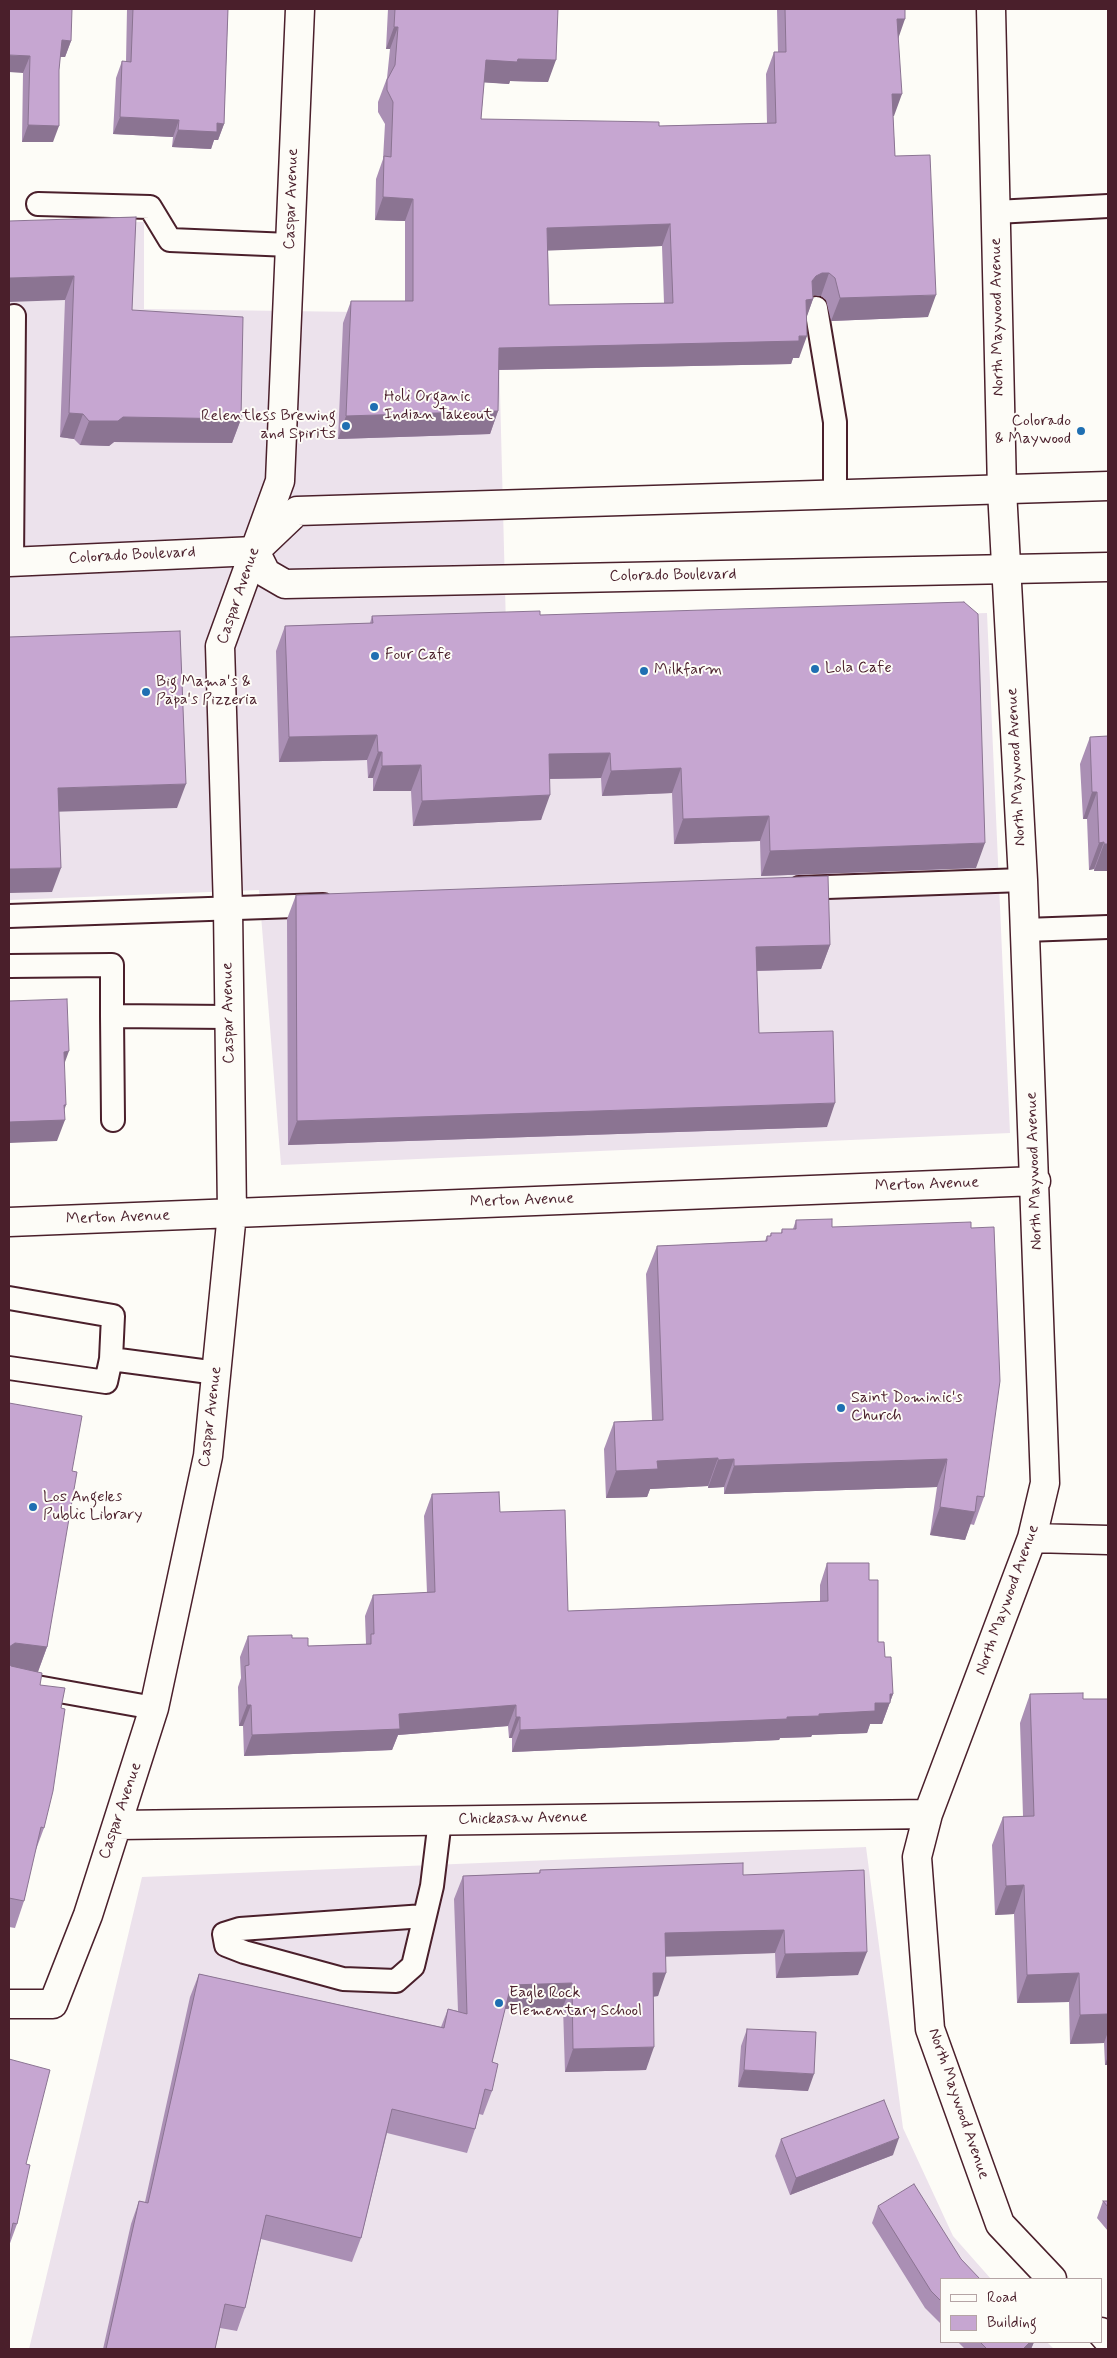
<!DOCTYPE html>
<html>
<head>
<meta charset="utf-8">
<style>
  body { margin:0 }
  #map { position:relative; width:1117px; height:2358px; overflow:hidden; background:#fdfcf7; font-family:Mynerve,sans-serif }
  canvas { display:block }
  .frame { position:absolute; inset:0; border:10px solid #4a1f2b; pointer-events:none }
  .legend { position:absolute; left:940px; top:2278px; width:162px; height:65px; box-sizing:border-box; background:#fdfcf7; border:1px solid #b5a4a5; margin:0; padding:6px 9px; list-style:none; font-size:15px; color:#4a1f2b }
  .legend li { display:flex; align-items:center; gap:10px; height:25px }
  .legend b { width:25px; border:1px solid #b5a4a5 }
</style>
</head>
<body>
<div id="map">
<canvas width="1117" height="2358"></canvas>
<div class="frame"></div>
<ul class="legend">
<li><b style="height:6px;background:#fdfcf7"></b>Road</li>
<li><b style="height:14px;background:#c6a6d1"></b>Building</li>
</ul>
</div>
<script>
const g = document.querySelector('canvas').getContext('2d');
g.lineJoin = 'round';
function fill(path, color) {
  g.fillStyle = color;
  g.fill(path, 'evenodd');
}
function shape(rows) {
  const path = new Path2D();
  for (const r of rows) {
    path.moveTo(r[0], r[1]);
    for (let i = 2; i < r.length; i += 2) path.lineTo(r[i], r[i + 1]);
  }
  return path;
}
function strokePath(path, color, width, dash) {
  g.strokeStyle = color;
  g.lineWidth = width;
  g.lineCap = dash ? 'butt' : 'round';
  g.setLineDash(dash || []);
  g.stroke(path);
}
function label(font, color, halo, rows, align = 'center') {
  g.font = font + ' Mynerve,sans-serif';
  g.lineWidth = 4;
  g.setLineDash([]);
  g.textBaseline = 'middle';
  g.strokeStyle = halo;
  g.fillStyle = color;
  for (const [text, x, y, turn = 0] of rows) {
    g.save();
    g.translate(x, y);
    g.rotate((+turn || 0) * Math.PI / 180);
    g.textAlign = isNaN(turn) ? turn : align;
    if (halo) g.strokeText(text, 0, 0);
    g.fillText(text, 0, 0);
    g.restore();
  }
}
fill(shape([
  [144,222,144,309,498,314,506,627,987,613,1010,1133,281,1165,259,890,9,900,9,224],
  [866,1847,903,2128,953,2236,991,2279,941,2279,941,2342,1047,2342,1054,2349,29,2349,142,1877]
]), '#ece2ec');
const lane = shape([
  [38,204,150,207,170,240,290,245],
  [996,212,1108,206],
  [816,308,835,422,835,495],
  [12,562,14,316],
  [799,888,1023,880],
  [9,916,323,905],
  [1025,930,1108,927],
  [9,966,112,965,112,1016],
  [113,1120,112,1016,229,1017],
  [9,1298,113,1316,111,1359],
  [9,1368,106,1382,111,1359,217,1373],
  [9,1682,154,1708],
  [424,1916,240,1929,224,1934,226,1945,244,1952,343,1979,396,1981,413,1966,432,1886,440,1820]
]);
const street = shape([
  [991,9,1002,490,1023,880,1045,1483,1032,1538,928,1814,917,1857,930,2029,1000,2224,1052,2279],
  [9,1222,1036,1181],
  [1032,1538,1108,1540],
  [118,1825,928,1814],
  [9,2004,53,2004,88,1915,154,1708,208,1456,232,1213,228,909,220,646,280,481,300,9],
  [1101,2332,1108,2340]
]);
const primary = shape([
  [255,551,266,573,285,584,1108,567],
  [9,562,255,551,297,511,1108,486]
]);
strokePath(lane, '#4a1f2b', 26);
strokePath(street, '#4a1f2b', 31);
strokePath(primary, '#4a1f2b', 31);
strokePath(lane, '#fdfcf7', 22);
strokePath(street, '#fdfcf7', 28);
strokePath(primary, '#fdfcf7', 28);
fill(shape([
  [9,9,71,41,65,57,60,57,53,142,22,142,23,73],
  [127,9,228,9,224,124,218,140,214,140,211,149,172,147,173,137,113,134,116,78,122,61,126,62],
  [388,9,558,9,548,82,510,81,509,84,484,82,481,119,659,126,767,123,766,74,774,52,778,52,777,9,905,9,898,39,893,116,895,156,928,317,831,321,826,300,821,296,813,295,813,299,806,318,799,358,793,358,791,364,499,370,498,411,490,434,338,439,343,323,351,301,405,301,405,221,375,220,376,179,383,159,385,124,378,112,378,102,387,78,390,49,386,49],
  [662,246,664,303,549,305,548,250],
  [9,221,132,310,241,419,232,443,114,442,109,446,80,445,74,439,60,437,65,300],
  [540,615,976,868,761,876,760,841,674,844,672,793,602,796,601,778,550,779,541,820,413,826,411,791,373,791,373,778,368,778,367,760,279,762,276,651,285,626,370,623,372,616],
  [1090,737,1108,871,1094,871,1094,869,1089,870,1087,819,1083,819,1080,764],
  [296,895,830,945,821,969,757,971,759,1033,827,1127,288,1145,287,919],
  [796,1220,832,1227,984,1497,974,1525,970,1524,965,1540,930,1535,937,1487,724,1494,724,1487,708,1488,708,1486,650,1489,647,1497,606,1498,604,1449,614,1422,652,1420,646,1274,657,1246,765,1241,767,1236,770,1236,771,1233,781,1233,782,1229,793,1229],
  [9,1403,72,1471,47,1647,38,1672,40,1685,44,1828,34,1855,24,1901,15,1928,9,1927],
  [432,1494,500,1512,568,1611,820,1601,820,1585,827,1563,869,1580,878,1642,885,1657,893,1694,882,1724,870,1724,867,1733,812,1735,811,1737,780,1738,779,1740,512,1752,512,1738,509,1738,508,1726,398,1735,392,1750,244,1756,243,1726,239,1726,238,1687,241,1678,240,1657,248,1636,292,1638,308,1646,366,1644,365,1616,373,1595,427,1593,424,1516],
  [1030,1694,1083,1699,1108,1699,1108,2065,1105,2065,1104,2043,1070,2044,1069,2002,1017,2003,1014,1914,995,1915,992,1845,1003,1817,1023,1816,1020,1723],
  [540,1870,743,1875,858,1975,776,1978,775,1953,666,1956,658,1996,653,1997,646,2070,565,2072,563,2007,505,2009,492,2062,492,2091,483,2115,479,2114,475,2129,467,2153,387,2133,361,2238,352,2262,261,2239,245,2308,237,2331,220,2328,215,2349,103,2349,131,2224,139,2201,145,2202,190,1997,199,1974,441,2027,448,2009,458,2011,454,1899,463,1876,539,1873],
  [747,2029,808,2091,738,2087,741,2046],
  [9,2059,26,2164,17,2224,9,2246],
  [781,2139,893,2155,790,2195,775,2156],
  [1103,2201,1108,2201,1108,2231,1097,2218],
  [878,2206,941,2279,941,2324,925,2308,872,2223],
  [958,2342,1034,2342,1031,2349,965,2349]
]), '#aa8fb4');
fill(shape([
  [897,19,905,19,897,42],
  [394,27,398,27,390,49,386,49],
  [62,40,71,41,65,57,56,57],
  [9,55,30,56,23,73,9,72],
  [518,59,556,60,548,82,510,81,509,84,477,82,486,60],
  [892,94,902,94,894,116,884,116],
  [120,117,179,120,173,137,113,134],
  [217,123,224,124,218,140,214,140,211,149,172,147,178,130],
  [28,125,59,126,53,142,22,142],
  [383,197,413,199,405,221,375,220],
  [670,224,662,246,539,251,547,228],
  [822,273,829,273,821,296,813,295,807,298,813,299,805,322,797,322,812,281,816,276],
  [74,276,65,300,9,302,9,278],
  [936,295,928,317,831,321,840,298],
  [807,336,799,358,793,358,791,364,491,370,499,348],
  [498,411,490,434,338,439,346,416],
  [69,413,83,414,74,439,60,437],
  [123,417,241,419,232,443,114,442,109,446,80,445,89,421],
  [377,735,367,760,279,762,289,737],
  [378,752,382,752,373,778,368,778],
  [610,753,601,778,540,779,549,754],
  [421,765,411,791,373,791,382,766],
  [681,768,672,793,602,796,611,771],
  [186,784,177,808,49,812,58,788],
  [1092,792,1097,792,1087,819,1083,819],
  [550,795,541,820,413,826,422,801],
  [769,816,760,841,674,844,683,819],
  [1104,842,1094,869,1089,870,1099,843],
  [985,843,976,868,761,876,770,851],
  [1104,844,1108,844,1108,871,1094,871],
  [61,868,52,892,9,893,9,869],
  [830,945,821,969,747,971,756,947],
  [69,1051,61,1073,64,1052],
  [835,1103,827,1127,288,1145,297,1121],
  [64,1105,66,1105,61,1120,65,1120,57,1141,9,1143,9,1122],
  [718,1458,708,1486,650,1489,647,1497,606,1498,616,1471,657,1461],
  [734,1459,724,1487,708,1488,718,1460],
  [947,1459,937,1487,724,1494,734,1466],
  [940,1507,975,1512,965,1540,930,1535],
  [15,1643,47,1647,37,1674,9,1670,9,1647],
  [890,1694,893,1694,882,1724,870,1724,867,1733,812,1735,811,1737,780,1738,779,1740,512,1752,520,1730,787,1717,819,1714,875,1703],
  [247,1705,251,1705,243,1726,239,1726],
  [516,1705,508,1726,398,1735,392,1750,244,1756,252,1735,399,1714],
  [516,1717,520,1717,512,1738,509,1738],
  [1024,1885,1014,1914,995,1915,1006,1886],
  [784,1930,775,1953,657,1957,665,1933],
  [867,1952,858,1975,776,1978,785,1954],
  [653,1973,666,1973,658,1996,644,1997],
  [1079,1973,1069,2002,1017,2003,1027,1975],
  [572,1983,563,2007,503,2009,511,1985],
  [1108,2014,1108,2032,1104,2043,1070,2044,1080,2015],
  [654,2047,646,2070,565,2072,573,2049],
  [1108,2056,1108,2065,1105,2065],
  [744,2070,814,2074,808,2091,738,2087],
  [899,2138,893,2155,790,2195,796,2178],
  [1030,2342,1034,2342,1031,2349,1023,2349]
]), '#8b7492');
const building = shape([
  [9,9,72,9,71,41,62,40,59,70,59,126,28,125,30,56,9,55,9,9],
  [133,9,228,9,224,124,217,123,217,132,178,130,179,120,120,117,122,61,131,62,133,9],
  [395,9,558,9,556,60,518,59,517,62,486,60,481,119,659,122,659,126,776,123,774,52,786,52,785,9,905,9,905,19,897,19,902,94,892,94,895,156,930,155,936,295,840,298,835,278,829,273,822,273,816,276,812,281,813,299,806,300,807,336,799,336,799,341,499,348,498,411,346,416,351,301,413,301,413,199,383,197,384,156,391,157,393,102,387,90,387,80,395,65,398,27,394,27,395,9],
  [670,224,673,303,549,305,547,228,670,224],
  [136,217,132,310,243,317,241,419,123,417,118,421,89,421,83,414,69,413,74,276,9,278,9,221,136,217],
  [964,602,978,614,985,843,770,851,769,816,683,819,681,768,611,771,610,753,549,754,550,795,422,801,421,765,382,766,382,752,378,752,377,735,289,737,285,626,373,623,372,616,540,611,540,615,964,602],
  [180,631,186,784,58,788,61,868,9,869,9,637,180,631],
  [1108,736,1108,844,1104,844,1104,842,1099,843,1097,792,1092,792,1090,737,1108,736],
  [828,876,830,945,756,947,759,1033,833,1031,835,1103,297,1121,296,895,828,876],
  [67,999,69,1051,64,1052,66,1105,64,1105,65,1120,9,1122,9,1001,67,999],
  [832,1219,832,1227,971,1222,971,1228,994,1227,1000,1381,984,1497,977,1496,975,1512,940,1507,947,1459,734,1466,734,1459,718,1460,718,1458,657,1461,658,1469,616,1471,614,1422,663,1420,657,1246,767,1241,767,1236,771,1236,771,1233,782,1233,782,1229,796,1229,796,1220,832,1219],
  [9,1403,82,1416,72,1471,77,1472,47,1647,15,1643,9,1647,9,1403],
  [499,1492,500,1512,565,1510,568,1611,828,1601,827,1563,869,1563,869,1580,878,1580,878,1642,884,1642,885,1657,891,1657,893,1694,890,1694,890,1703,875,1703,875,1711,819,1714,819,1716,787,1717,787,1719,520,1730,520,1717,516,1717,516,1705,399,1714,400,1729,252,1735,251,1705,247,1705,245,1666,249,1665,248,1636,292,1635,292,1638,308,1638,308,1646,371,1644,371,1634,374,1634,373,1595,435,1592,432,1494,499,1492],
  [9,1663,11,1666,42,1673,40,1685,65,1688,61,1708,65,1709,53,1791,44,1828,41,1827,24,1901,9,1898,9,1663],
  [1083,1693,1083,1699,1108,1699,1108,2014,1080,2015,1079,1973,1027,1975,1024,1885,1006,1886,1003,1817,1034,1816,1030,1694,1083,1693],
  [743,1863,743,1875,864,1870,867,1952,785,1954,784,1930,665,1933,666,1973,653,1973,654,2047,573,2049,572,1983,511,1985,492,2062,498,2064,492,2091,485,2089,475,2129,392,2109,361,2238,266,2215,245,2308,225,2304,215,2349,106,2349,139,2201,148,2203,199,1974,444,2028,448,2009,467,2014,463,1876,540,1873,540,1870,743,1863],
  [747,2029,816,2032,814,2074,744,2070,747,2029],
  [9,2059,50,2070,26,2164,30,2165,17,2224,13,2223,9,2242,9,2059],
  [884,2100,899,2138,796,2178,781,2139,884,2100],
  [914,2184,961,2259,980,2279,941,2279,941,2301,931,2291,878,2206,914,2184],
  [1103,2201,1108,2201,1108,2207,1103,2201],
  [980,2342,1030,2342,1023,2349,987,2349,980,2342]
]);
fill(building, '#c6a6d1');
strokePath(building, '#8b7492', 1);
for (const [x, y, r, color] of [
  [374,407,5,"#1f6fb2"],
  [346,426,5,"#1f6fb2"],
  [1081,431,5,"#1f6fb2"],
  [375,656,5,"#1f6fb2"],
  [815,669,5,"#1f6fb2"],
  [644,671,5,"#1f6fb2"],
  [146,692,5,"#1f6fb2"],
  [841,1408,5,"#1f6fb2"],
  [33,1507,5,"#1f6fb2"],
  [499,2003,5,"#1f6fb2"]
]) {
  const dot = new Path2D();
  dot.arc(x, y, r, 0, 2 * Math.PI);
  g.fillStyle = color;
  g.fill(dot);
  strokePath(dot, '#fdfcf7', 2);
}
label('16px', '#4a1f2b', '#fdfcf7', [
  ["Caspar Avenue",292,199,-88],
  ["North Maywood Avenue",998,317,-91],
  ["Colorado Boulevard",132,556,-3],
  ["Colorado Boulevard",673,576,-1],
  ["Caspar Avenue",239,596,-71],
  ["North Maywood Avenue",1017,767,-93],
  ["Caspar Avenue",229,1013,-91],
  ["North Maywood Avenue",1035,1171,-92],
  ["Merton Avenue",927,1185,-2],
  ["Merton Avenue",522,1201,-2],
  ["Merton Avenue",118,1218,-2],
  ["Caspar Avenue",211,1417,-83],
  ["North Maywood Avenue",1008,1600,-70],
  ["Caspar Avenue",121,1811,-71],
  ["Chickasaw Avenue",523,1819,-1],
  ["North Maywood Avenue",958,2104,71]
]);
label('16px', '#4a1f2b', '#fdfcf7', [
  ["Holi Organic",384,398],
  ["Indian Takeout",384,416],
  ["Relentless Brewing",336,417,"right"],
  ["and Spirits",336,435,"right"],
  ["Colorado",1071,422,"right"],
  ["& Maywood",1071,440,"right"],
  ["Four Cafe",385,656],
  ["Lola Cafe",825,669],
  ["Milkfarm",654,671],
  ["Big Mama's &",156,683],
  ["Papa's Pizzeria",156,701],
  ["Saint Dominic's",851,1399],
  ["Church",851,1417],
  ["Los Angeles",43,1498],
  ["Public Library",43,1516],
  ["Eagle Rock",509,1994],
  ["Elementary School",509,2012]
], 'left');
</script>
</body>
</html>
